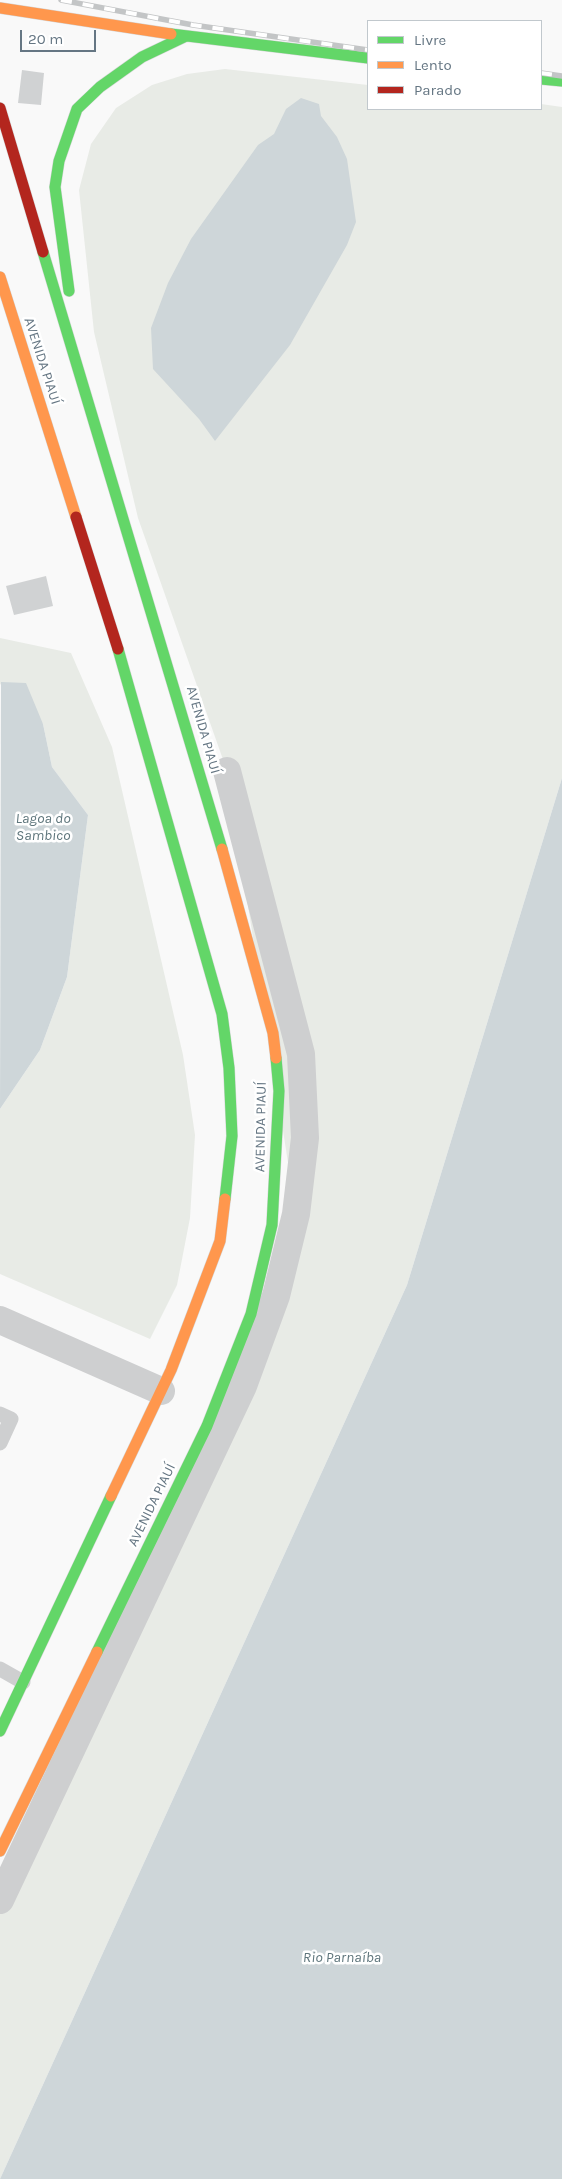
<!DOCTYPE html>
<html>
<head>
<meta charset="utf-8">
<style>
  body { margin:0 }
  #map { position:relative; width:562px; height:2179px; overflow:hidden; background:#f9f9f9; font-family:Karla,sans-serif }
  canvas { display:block }
  .legend { position:absolute; left:367px; top:20px; width:175px; height:90px; box-sizing:border-box; background:#fff; border:1px solid #c1c8cd; margin:0; padding:6px 9px; list-style:none; font-size:15px; color:#657683 }
  .legend li { display:flex; align-items:center; gap:10px; height:25px }
  .legend b { width:25px; border:1px solid #c1c8cd }
  .scale { position:absolute; left:20px; top:30px; width:76px; height:22px; box-sizing:border-box; border:2px solid #657683; border-top:0; padding-left:6px; font-size:15px; line-height:18px; white-space:nowrap; color:#657683; -webkit-text-stroke:4px #fff; paint-order:stroke }
</style>
</head>
<body>
<div id="map">
<canvas width="562" height="2179"></canvas>
<ul class="legend">
<li><b style="height:6px;background:#63d668"></b>Livre</li>
<li><b style="height:6px;background:#ff974d"></b>Lento</li>
<li><b style="height:6px;background:#b3261e"></b>Parado</li>
</ul>
<div class="scale">20 m</div>
</div>
<script>
const g = document.querySelector('canvas').getContext('2d');
g.lineJoin = 'round';
function fill(path, color) {
  g.fillStyle = color;
  g.fill(path, 'evenodd');
}
function shape(rows) {
  const path = new Path2D();
  for (const r of rows) {
    path.moveTo(r[0], r[1]);
    for (let i = 2; i < r.length; i += 2) path.lineTo(r[i], r[i + 1]);
  }
  return path;
}
function strokePath(path, color, width, dash) {
  g.strokeStyle = color;
  g.lineWidth = width;
  g.lineCap = dash ? 'butt' : 'round';
  g.setLineDash(dash || []);
  g.stroke(path);
}
function label(font, color, halo, rows, align = 'center') {
  g.font = font + ' Karla,sans-serif';
  g.lineWidth = 5;
  g.setLineDash([]);
  g.textBaseline = 'middle';
  g.strokeStyle = halo;
  g.fillStyle = color;
  for (const [text, x, y, turn = 0] of rows) {
    g.save();
    g.translate(x, y);
    g.rotate((+turn || 0) * Math.PI / 180);
    g.textAlign = isNaN(turn) ? turn : align;
    if (halo) g.strokeText(text, 0, 0);
    g.fillText(text, 0, 0);
    g.restore();
  }
}
fill(shape([
  [225,69,368,85,368,109,541,109,541,104,562,107,562,778,407,1285,0,2179,0,1900,296,1214,227,771,138,518,94,332,79,190,91,144,116,108,152,85,187,74],
  [0,638,71,653,112,747,183,1055,195,1135,190,1218,177,1285,150,1339,0,1274,0,1109,40,1050,67,977,88,815,52,767,43,724,2,682,0,685]
]), '#e8ebe6');
fill(shape([
  [301,98,319,104,321,116,337,137,347,159,356,222,347,245,290,345,215,441,199,419,153,369,151,328,168,283,191,239,258,145,274,134,286,109],
  [1,682,26,683,43,724,52,767,88,815,67,977,40,1050,0,1109],
  [562,778,562,2179,0,2179,407,1285]
]), '#ced6d9');
fill(shape([
  [22,70,44,73,41,105,18,103],
  [46,576,53,606,14,615,6,586]
]), '#d0d2d3');
const fast = shape([
  [171,34,368,58],
  [541,79,562,81],
  [43,252,222,849],
  [69,291,55,187,59,161,77,109,100,87,142,57,186,36],
  [118,649,222,1014,229,1068,232,1136,225,1199],
  [97,1652,207,1426,251,1314,272,1225,279,1091,276,1058],
  [0,1731,111,1496]
]);
const slow = shape([
  [0,8,171,34],
  [0,277,76,517],
  [222,849,273,1033,276,1058],
  [111,1496,171,1370,220,1241,225,1199],
  [0,1851,97,1652]
]);
const jam = shape([
  [0,108,43,252],
  [76,517,118,649]
]);
strokePath(fast, '#d5d6d7', 12);
strokePath(slow, '#d5d6d7', 12);
strokePath(jam, '#d5d6d7', 12);
strokePath(shape([
  [0,1414,11,1419,0,1443],
  [0,1669,23,1682]
]), '#cecfd0', 15);
strokePath(shape([
  [0,1320,161,1391],
  [0,1900,243,1386,276,1296,296,1214,305,1138,301,1054,227,771]
]), '#cecfd0', 28);
strokePath(fast, '#63d668', 11);
strokePath(slow, '#ff974d', 11);
strokePath(jam, '#b3261e', 11);
const rail = shape([
  [61,0,193,25,368,50],
  [541,73,562,76]
]);
strokePath(rail, '#c3c5c6', 5.5);
strokePath(rail, '#fff', 4, [11]);
label('14px', '#657683', '#fff', [
  ["AVENIDA PIAUÍ",42,361,72],
  ["AVENIDA PIAUÍ",203,730,74],
  ["AVENIDA PIAUÍ",261,1127,-89],
  ["AVENIDA PIAUÍ",152,1505,-64]
]);
label('italic 15px', '#5f767c', '#fff', [
  ["Lagoa do",43,819],
  ["Sambico",43,836],
  ["Rio Parnaíba",342,1958]
]);
</script>
</body>
</html>
